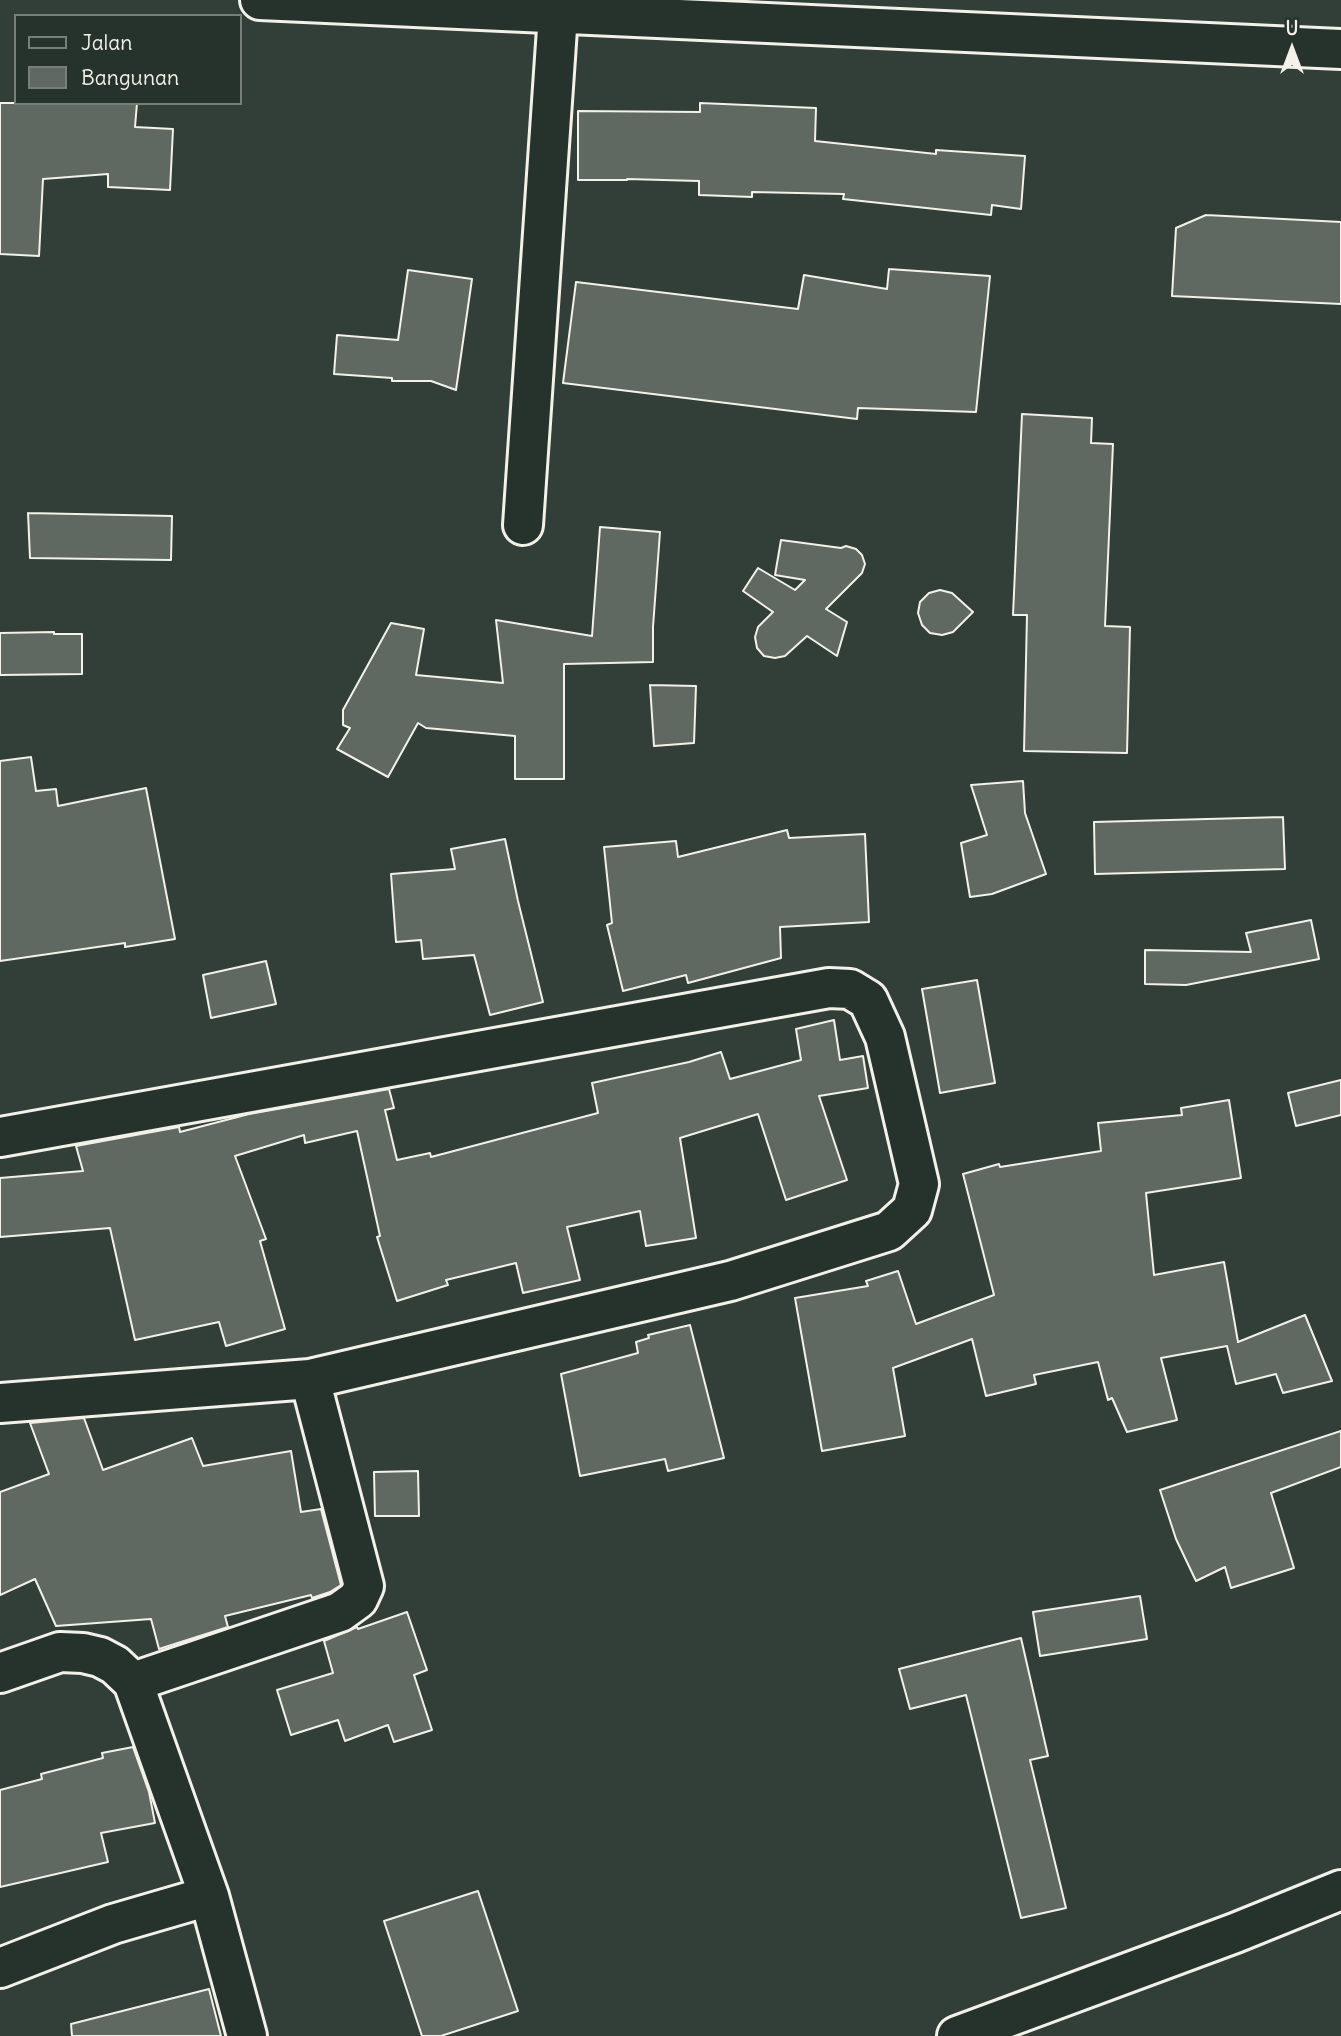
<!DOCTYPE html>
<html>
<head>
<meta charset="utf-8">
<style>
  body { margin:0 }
  #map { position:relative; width:1341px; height:2036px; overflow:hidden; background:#323e38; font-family:Delius,sans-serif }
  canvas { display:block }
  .legend { position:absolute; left:14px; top:14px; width:228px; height:91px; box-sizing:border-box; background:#26332d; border:2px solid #787f78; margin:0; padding:9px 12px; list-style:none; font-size:21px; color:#f4f1e8 }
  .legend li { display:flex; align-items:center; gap:14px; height:35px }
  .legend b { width:35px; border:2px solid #787f78 }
  .north { position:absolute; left:1257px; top:14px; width:70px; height:70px; -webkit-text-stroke:5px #26332d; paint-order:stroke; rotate:0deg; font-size:19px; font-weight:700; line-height:28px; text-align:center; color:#f4f1e8 }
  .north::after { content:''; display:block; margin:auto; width:24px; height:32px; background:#f4f1e8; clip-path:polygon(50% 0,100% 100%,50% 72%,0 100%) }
</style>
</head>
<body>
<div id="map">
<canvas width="1341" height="2036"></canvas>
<ul class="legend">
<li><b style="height:9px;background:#26332d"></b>Jalan</li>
<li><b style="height:19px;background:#5f6861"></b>Bangunan</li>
</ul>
<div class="north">U</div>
</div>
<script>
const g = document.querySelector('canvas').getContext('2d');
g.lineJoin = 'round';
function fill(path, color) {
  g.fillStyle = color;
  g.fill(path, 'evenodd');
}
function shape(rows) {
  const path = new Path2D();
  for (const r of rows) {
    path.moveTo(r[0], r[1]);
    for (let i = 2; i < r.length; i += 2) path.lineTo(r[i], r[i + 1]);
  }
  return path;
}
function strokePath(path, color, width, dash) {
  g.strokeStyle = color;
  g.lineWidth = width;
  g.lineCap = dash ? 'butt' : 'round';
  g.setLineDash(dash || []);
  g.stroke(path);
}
const building = shape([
  [0,103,137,103,135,127,173,129,170,190,108,187,108,174,43,179,39,256,0,254,0,103],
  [700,103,816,108,815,141,936,154,936,150,1025,156,1021,209,992,205,991,215,843,199,844,194,752,192,752,197,699,195,699,181,627,179,627,180,578,180,578,111,700,112,700,103],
  [1206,215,1341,222,1341,304,1172,296,1176,228,1206,215],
  [889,269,990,276,976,412,858,408,857,419,563,383,576,282,798,309,804,275,887,289,889,269],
  [408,270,472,279,456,390,431,381,392,381,392,378,334,374,337,335,398,340,408,270],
  [1022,414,1092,418,1091,443,1113,444,1105,626,1130,627,1127,753,1024,751,1027,615,1013,615,1022,414],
  [28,513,172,516,171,560,30,558,28,513],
  [600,527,660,532,653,627,653,662,564,664,564,779,515,779,515,736,426,728,418,723,388,777,337,749,350,728,343,725,343,710,391,623,424,629,416,675,503,683,496,620,592,636,600,527],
  [781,540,841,548,846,546,856,549,862,555,865,564,862,573,826,609,847,622,837,656,807,636,785,656,775,658,764,656,757,648,755,637,758,627,773,612,743,591,758,568,795,590,805,580,775,575,781,540],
  [940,590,952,593,973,612,953,632,942,635,930,633,922,625,918,613,920,602,929,593,940,590],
  [54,632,54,634,82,634,82,674,0,675,0,633,54,632],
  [650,685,696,686,694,743,654,746,650,685],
  [31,757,36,791,56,789,58,806,146,788,175,939,125,947,125,943,0,961,0,761,31,757],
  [1023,781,1025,813,1046,874,992,894,970,897,961,843,987,835,971,785,1023,781],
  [1283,817,1285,869,1095,874,1094,822,1283,817],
  [787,830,789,838,865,834,869,922,780,927,781,958,688,983,686,975,623,991,607,925,612,923,604,847,676,841,678,857,787,830],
  [505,839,518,901,543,1002,490,1015,474,955,423,959,421,940,396,942,391,874,455,869,451,849,505,839],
  [1311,920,1319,959,1186,985,1145,984,1145,950,1251,952,1246,933,1311,920],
  [266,961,276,1004,211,1018,203,975,266,961],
  [977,980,995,1083,940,1093,922,989,977,980],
  [834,1020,840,1060,863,1056,868,1088,819,1096,847,1180,786,1200,758,1114,680,1138,696,1238,646,1246,640,1211,567,1227,580,1280,523,1293,516,1263,446,1280,448,1285,397,1301,377,1237,380,1236,357,1131,305,1143,304,1135,235,1156,266,1239,260,1241,285,1329,226,1346,219,1322,135,1340,110,1228,0,1237,0,1178,83,1171,76,1146,179,1127,180,1132,249,1114,389,1089,394,1108,385,1110,397,1160,430,1153,431,1157,598,1113,592,1083,689,1062,721,1052,730,1079,801,1060,796,1029,834,1020],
  [1341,1080,1341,1115,1296,1126,1288,1093,1341,1080],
  [1229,1100,1241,1178,1146,1193,1154,1275,1224,1262,1238,1342,1305,1315,1332,1381,1283,1393,1276,1374,1236,1384,1227,1346,1161,1358,1177,1420,1127,1432,1112,1398,1108,1400,1098,1362,1034,1375,1036,1384,986,1396,972,1339,893,1368,905,1436,822,1451,795,1298,868,1286,866,1281,898,1271,916,1324,994,1295,963,1174,999,1164,1000,1167,1101,1151,1098,1123,1182,1115,1181,1108,1229,1100],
  [690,1325,724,1458,668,1471,665,1459,580,1476,561,1374,638,1353,636,1342,649,1338,648,1335,690,1325],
  [84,1418,103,1470,192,1438,203,1466,291,1451,301,1512,321,1509,341,1585,330,1592,312,1598,311,1595,225,1616,228,1627,159,1649,151,1619,56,1626,35,1579,0,1595,0,1492,49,1474,30,1423,84,1418],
  [1341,1431,1341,1467,1271,1493,1294,1568,1231,1588,1225,1567,1196,1581,1176,1539,1160,1490,1341,1431],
  [418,1471,419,1516,375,1516,374,1472,418,1471],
  [1140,1596,1147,1639,1040,1656,1033,1612,1140,1596],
  [407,1612,427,1670,414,1675,432,1730,394,1742,388,1725,345,1741,338,1720,291,1735,277,1690,333,1673,324,1641,357,1627,358,1629,407,1612],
  [1021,1638,1048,1756,1030,1760,1066,1908,1021,1918,966,1695,910,1709,899,1669,1021,1638],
  [133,1747,149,1792,155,1823,101,1833,108,1862,0,1887,0,1790,42,1779,41,1774,103,1758,102,1753,133,1747],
  [478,1891,518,2011,441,2036,422,2036,384,1921,478,1891],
  [209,1989,221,2036,72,2036,71,2024,209,1989]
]);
fill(building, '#5f6861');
strokePath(building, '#f4f1e8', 2);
const minor = shape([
  [260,0,1341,49],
  [523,525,558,14],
  [0,1137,829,988,850,989,868,1000,885,1037,919,1184,912,1210,889,1231,730,1281,310,1379],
  [0,1403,310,1379,364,1586,358,1599,340,1612,133,1682],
  [0,1673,60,1652,83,1653,100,1657,115,1665,133,1682,209,1896,247,2036],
  [0,1968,113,1924,209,1896],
  [957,2036,1235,1933,1341,1890]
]);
strokePath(minor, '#f4f1e8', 44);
strokePath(minor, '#26332d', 38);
</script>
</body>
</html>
